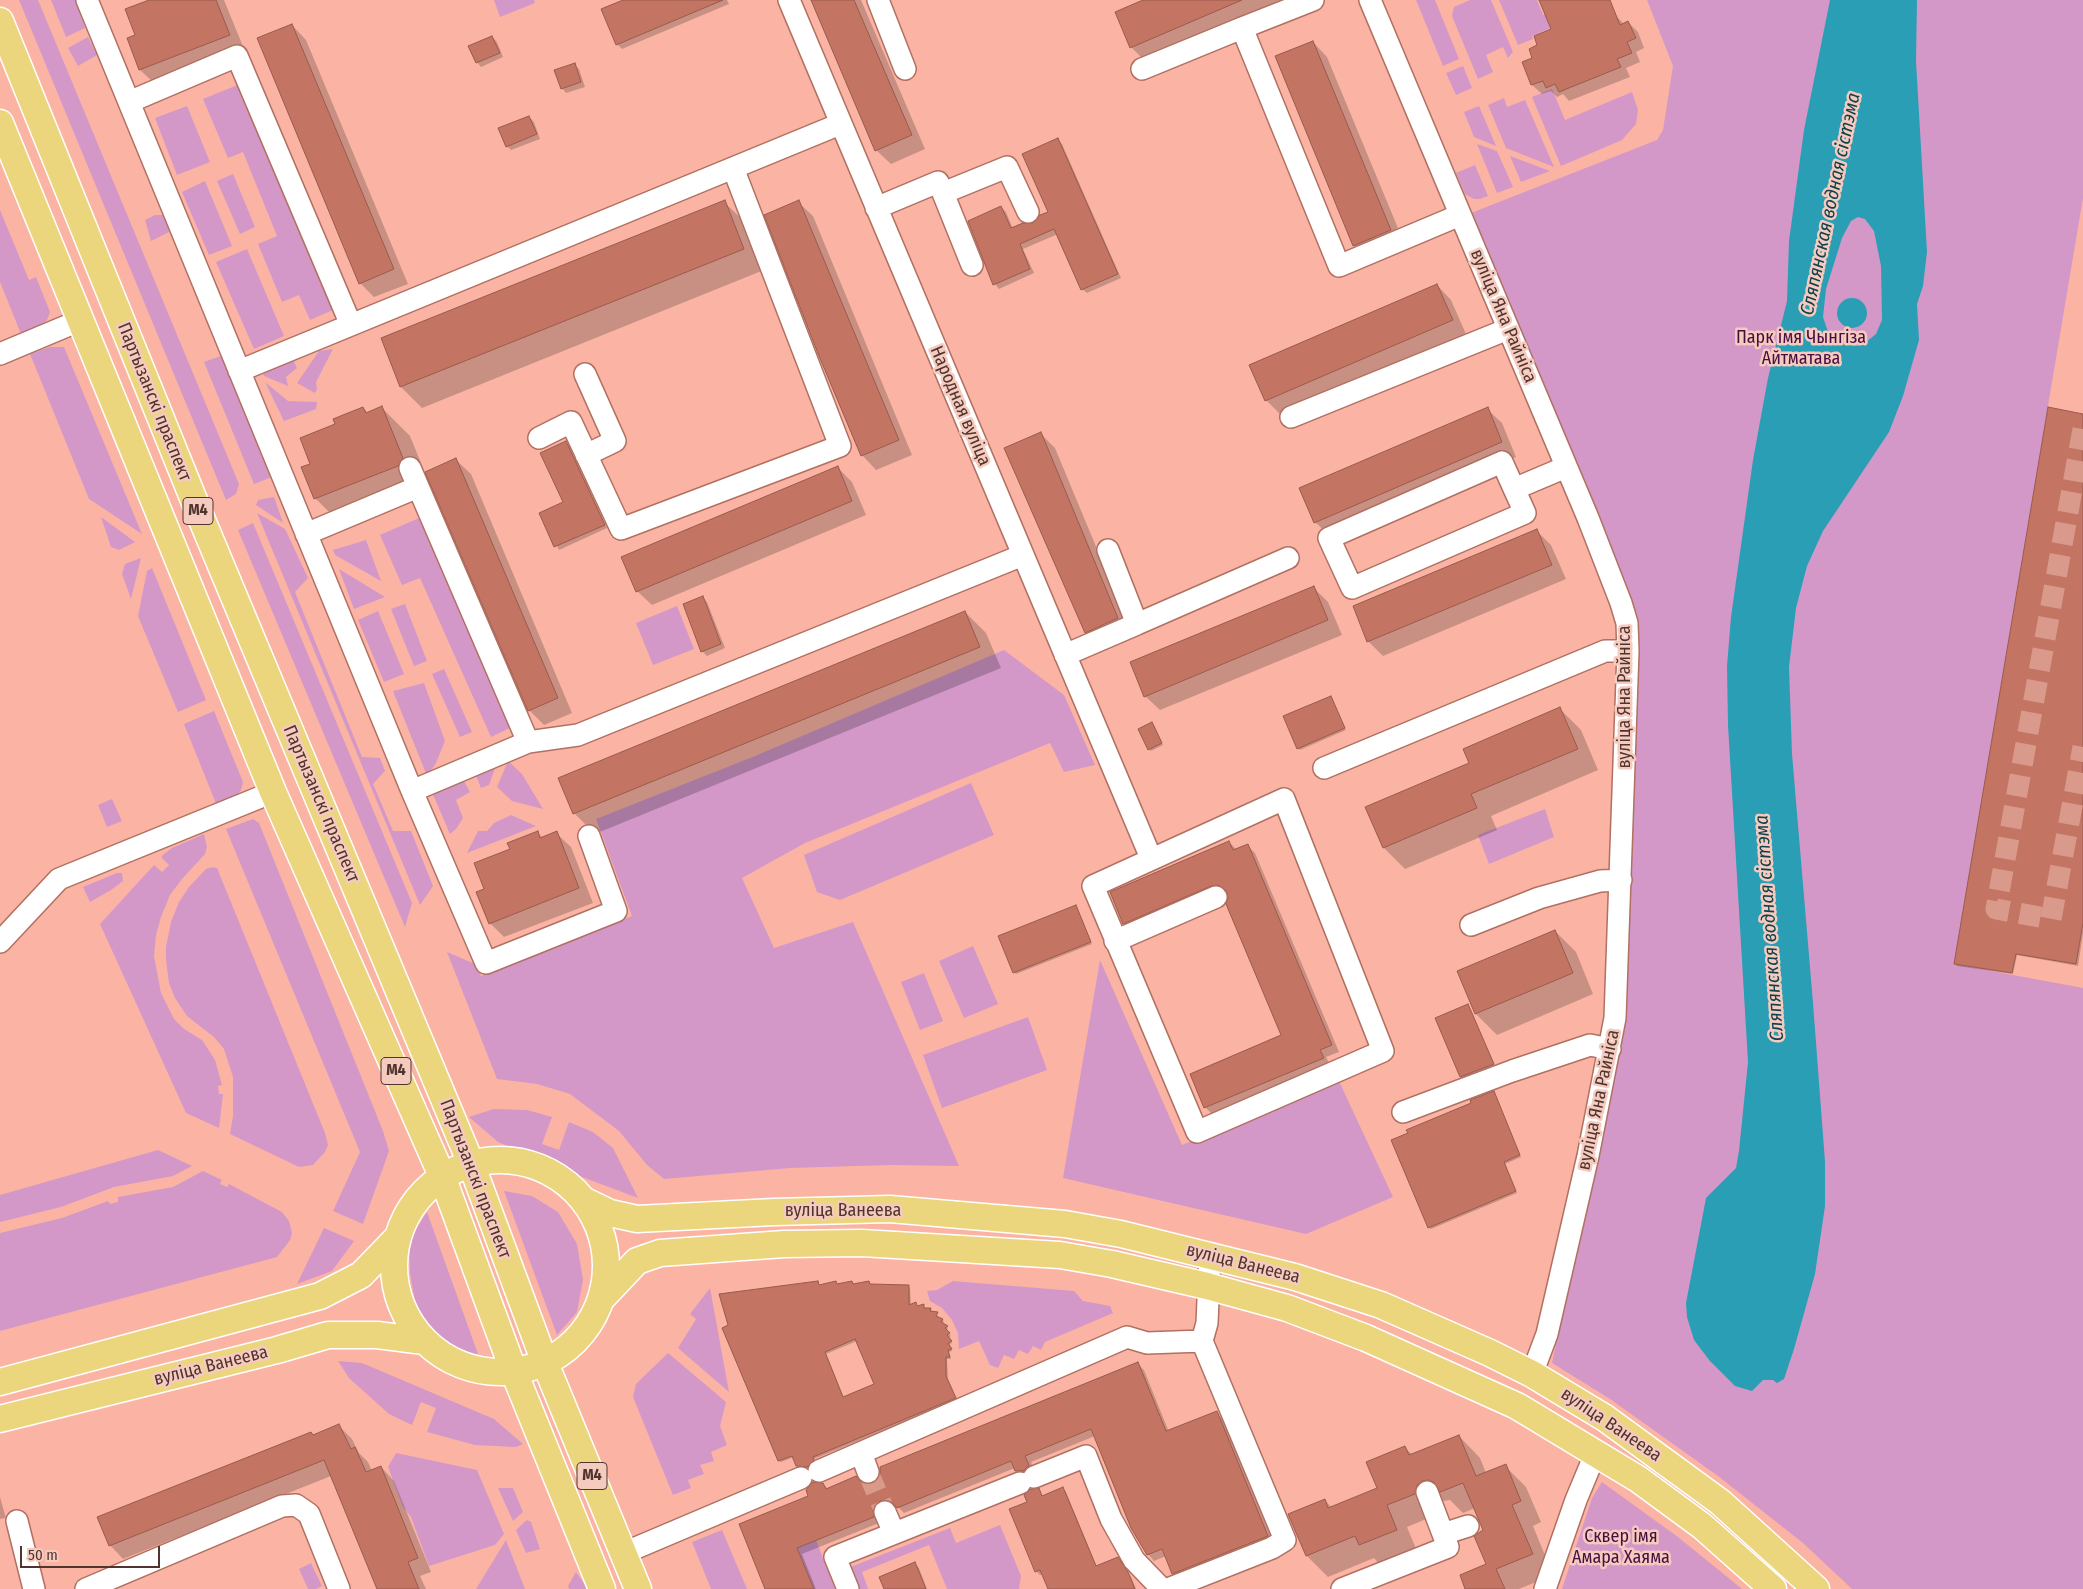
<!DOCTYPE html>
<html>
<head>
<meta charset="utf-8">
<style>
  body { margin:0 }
  #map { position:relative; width:2083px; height:1589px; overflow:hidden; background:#fbb4a4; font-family:"Fira Sans Condensed",sans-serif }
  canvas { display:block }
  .scale { position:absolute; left:20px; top:1546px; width:140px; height:22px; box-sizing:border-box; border:2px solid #50342d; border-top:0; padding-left:6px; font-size:15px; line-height:18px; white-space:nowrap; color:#50342d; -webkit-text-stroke:4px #f5cabf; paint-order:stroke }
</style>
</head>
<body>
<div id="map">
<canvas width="2083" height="1589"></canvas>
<div class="scale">50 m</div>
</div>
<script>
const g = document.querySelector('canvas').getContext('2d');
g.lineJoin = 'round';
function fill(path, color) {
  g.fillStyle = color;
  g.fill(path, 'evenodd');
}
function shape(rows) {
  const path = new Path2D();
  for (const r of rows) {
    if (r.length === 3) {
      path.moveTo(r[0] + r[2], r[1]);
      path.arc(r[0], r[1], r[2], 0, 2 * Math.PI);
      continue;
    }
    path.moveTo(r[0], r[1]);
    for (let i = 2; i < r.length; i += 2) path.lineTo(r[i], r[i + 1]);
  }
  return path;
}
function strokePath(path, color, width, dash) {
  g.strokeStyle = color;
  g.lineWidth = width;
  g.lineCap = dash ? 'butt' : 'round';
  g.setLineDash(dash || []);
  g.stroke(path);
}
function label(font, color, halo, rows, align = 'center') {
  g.font = font + ' "Fira Sans Condensed",sans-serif';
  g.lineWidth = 5;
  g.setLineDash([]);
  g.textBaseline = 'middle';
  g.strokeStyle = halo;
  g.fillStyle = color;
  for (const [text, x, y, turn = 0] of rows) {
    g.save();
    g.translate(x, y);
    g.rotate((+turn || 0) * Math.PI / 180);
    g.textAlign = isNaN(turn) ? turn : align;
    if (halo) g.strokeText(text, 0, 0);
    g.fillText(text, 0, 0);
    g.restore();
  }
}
fill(shape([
  [19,0,38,0,239,484,236,494,226,500],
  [51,0,75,0,85,28,66,37],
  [494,0,534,0,535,3,500,17],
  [1416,0,1435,0,1459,59,1443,66],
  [1470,0,1491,0,1513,52,1508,58,1503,47,1486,55,1493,72,1478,79,1452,16,1454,7],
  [1499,0,1537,0,1543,15,1557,9,1563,23,1532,36,1533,39,1518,45],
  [1647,0,2083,0,2083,198,1954,964,2083,988,2083,1589,1852,1589,1803,1543,1718,1476,1610,1399,1552,1363,1619,1039,1631,871,1638,643,1471,213,1657,140,1663,130,1673,66],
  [88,37,97,55,78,66,68,48],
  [1463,66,1472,88,1456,95,1446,73],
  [240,84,333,310,310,320,299,295,282,302,258,244,277,236,243,152,228,158,203,99],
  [1552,89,1565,120,1632,92,1638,110,1636,124,1622,140,1561,166,1532,97],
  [1504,98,1507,107,1525,100,1554,167,1506,148,1488,105],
  [187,106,210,162,177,175,155,118],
  [1479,106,1496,146,1474,137,1464,112],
  [1477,144,1497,151,1513,187,1497,193],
  [1510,156,1550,171,1521,182],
  [1475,165,1488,196,1480,199,1474,199,1465,194,1456,173],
  [233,174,255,227,240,234,217,181],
  [205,181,232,246,209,255,182,192],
  [0,210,29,280,36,277,50,312,47,320,40,326,21,334,0,282],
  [155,215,165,215,169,232,151,241,145,220],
  [247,249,284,336,254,349,216,262],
  [50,347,64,347,142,534,89,499,30,354],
  [333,349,316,382,317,389,315,393,297,383,319,351],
  [291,355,297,368,286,377,288,386,264,376,260,365],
  [221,356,272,477,254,484,204,362],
  [265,382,288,401,317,402,316,409,284,421],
  [274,497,283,523,256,505,258,500],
  [257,513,285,529,308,578,295,592,362,757,380,758,385,771,373,784,393,831,411,831,433,886,420,905],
  [101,517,135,542,119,550,111,547],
  [419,518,512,727,491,737,420,578,402,585,380,535],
  [253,523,412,903,405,927,238,530],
  [366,540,381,581,335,555,333,550],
  [141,558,131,599,122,574,125,564],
  [152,568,206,700,178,712,138,616,147,571],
  [339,569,385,597,354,609],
  [405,604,427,661,414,666,391,609],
  [677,606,694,649,653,665,636,623],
  [378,611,404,674,384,682,358,620],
  [1004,650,1064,695,1095,765,1064,772,1050,743,805,843,742,878,774,948,853,922,959,1166,891,1165,790,1168,664,1179,647,1165,619,1131,570,1094,537,1084,497,1079,447,952,475,964,481,976,632,916,596,819,755,756],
  [444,669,472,732,460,737,432,674],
  [424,683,445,741,436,763,427,776,393,691],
  [214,711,243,782,241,790,236,797,217,806,184,724],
  [508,761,522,774,543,809,512,801,497,787],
  [497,763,489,785,481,788,475,773],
  [461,776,470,792,456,800,463,818,456,829,450,834,431,790],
  [971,783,994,835,840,900,817,892,804,855],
  [112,799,122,821,107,827,98,805],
  [1545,809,1554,837,1489,864,1478,835],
  [511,815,536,826,467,853,478,831,487,831,494,823],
  [253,819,259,823,383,1131,389,1151,363,1224,333,1211,360,1152,226,829],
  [204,834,207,847,205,854,182,879,170,895,161,917,156,935,154,956,161,993,174,1019,184,1029,202,1040,215,1060,222,1085,218,1086,219,1094,223,1094,219,1128,186,1113,100,924,154,865,162,872,169,865,161,857,163,855,172,848],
  [212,867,217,868,325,1133,328,1145,325,1152,313,1165,299,1167,230,1134,233,1116,233,1077,224,1049,214,1037,187,1016,175,998,169,983,166,960,166,947,171,922,179,902,189,887,206,869],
  [117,873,122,873,123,881,111,890,90,902,83,887],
  [973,946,998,1004,964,1018,939,961],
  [1100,960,1182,1145,1338,1079,1393,1197,1306,1234,1063,1178],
  [924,973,943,1021,920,1030,901,982],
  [1028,1017,1047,1070,942,1108,923,1055],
  [494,1109,527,1110,552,1117,542,1144,559,1150,569,1122,593,1132,613,1148,638,1198,574,1174,498,1142,469,1117],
  [158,1150,192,1166,173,1176,114,1187,61,1207,0,1222,0,1195],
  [203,1171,222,1180,220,1184,227,1187,229,1184,282,1212,289,1221,292,1233,290,1240,277,1257,0,1331,0,1233,62,1218,108,1201,110,1204,118,1202,118,1197,173,1187],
  [504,1191,532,1196,558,1212,577,1244,583,1280,577,1312,557,1335],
  [427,1212,478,1354,460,1353,432,1333,415,1303,410,1273,409,1240],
  [324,1228,354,1241,332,1271,297,1284],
  [953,1281,1074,1291,1083,1301,1110,1306,1113,1313,1045,1342,1041,1350,1033,1346,1028,1354,1019,1350,1014,1359,1004,1355,998,1368,990,1365,979,1341,959,1349,958,1333,952,1320,942,1308,930,1301,927,1291,937,1290],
  [710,1288,729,1392,678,1348,696,1319,690,1314],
  [668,1353,726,1402,720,1426,727,1445,711,1452,714,1461,700,1465,704,1474,688,1480,691,1488,673,1495,633,1397,636,1384],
  [338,1361,362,1363,494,1419,523,1444,516,1447,475,1445,427,1432,436,1408,421,1402,412,1425,389,1414,349,1378],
  [396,1453,477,1470,504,1534,495,1545,429,1566,411,1517,403,1507,388,1467],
  [1602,1482,1678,1537,1742,1589,1562,1589,1592,1498],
  [498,1488,513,1488,523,1512,513,1521],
  [527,1520,531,1522,540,1549,526,1553,516,1530],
  [1000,1525,1021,1576,1019,1589,947,1589,929,1545,862,1572,868,1589,856,1589,848,1568,950,1528,956,1543],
  [722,1530,747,1589,711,1589,692,1542],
  [506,1540,525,1589,476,1589],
  [816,1540,835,1589,814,1589,797,1548],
  [311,1563,322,1586,316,1589,308,1589,299,1569],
  [576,1572,588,1589,569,1589,568,1586]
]), '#d398c8');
fill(shape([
  [1830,0,1917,0,1916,61,1927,252,1923,286,1917,304,1919,340,1903,396,1889,432,1823,531,1807,566,1796,608,1789,667,1792,754,1813,1003,1825,1162,1825,1206,1815,1274,1794,1349,1784,1379,1777,1383,1773,1380,1763,1380,1752,1391,1735,1386,1710,1361,1694,1340,1687,1317,1686,1303,1706,1198,1736,1168,1739,1151,1748,1062,1728,725,1727,666,1731,617,1753,460,1768,378,1787,301,1789,241,1804,130],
  [1858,217,1865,219,1874,231,1881,266,1882,320,1876,334,1865,343,1857,346,1845,344,1836,340,1827,329,1823,317,1826,289,1842,238,1851,221],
  [1852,313,15]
]), '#299eb4');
fill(shape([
  [152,0,224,0,244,49,155,84,140,70,129,39,137,36],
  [626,0,727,0,729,4,622,49,618,45,603,10],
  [812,0,861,0,925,149,891,164,876,150],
  [1147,0,1290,0,1145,61,1131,47],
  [1540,0,1591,0,1615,15,1624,24,1628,22,1638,32,1644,48,1636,52,1640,62,1626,68,1630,77,1569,101,1563,94,1557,97,1551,91,1542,94,1532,85,1523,62,1534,58,1539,46,1552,30],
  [292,25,306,40,408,284,374,297,360,283],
  [492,37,497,42,503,57,481,67,477,62],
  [1313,42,1327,57,1405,245,1369,260,1355,246,1277,57],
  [574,64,579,69,585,87,566,93,562,88],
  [529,117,534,122,540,139,511,150,507,146],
  [1058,140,1062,144,1121,278,1087,293,1082,289,1058,234,1023,249,1034,273,999,289,995,284,1001,207,1006,212,1013,229,1033,225,1049,213],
  [724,202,746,223,764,270,422,408,401,387],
  [798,202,813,216,912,455,876,470,862,455],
  [1437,285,1451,300,1466,334,1281,415,1266,400],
  [363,408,368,413,382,408,410,436,425,473,456,460,471,474,572,713,544,725,529,710,432,485,426,494,344,527,315,498,311,465,337,425],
  [1487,409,1502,423,1516,457,1330,536,1315,522],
  [2083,414,2083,934,2078,966,2017,955,2013,974,1957,966,1955,964],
  [1041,434,1055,448,1132,633,1100,647,1086,632],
  [566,443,569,446,607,528,559,550,541,513,564,503],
  [837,467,852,482,866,515,652,605,637,591],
  [1537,531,1551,545,1566,579,1383,656,1368,641],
  [1313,587,1328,602,1342,635,1160,710,1145,696],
  [703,598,707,602,725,648,707,656,702,651],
  [965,612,986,633,1001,668,595,834,574,813],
  [1330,697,1346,730,1300,750,1298,748],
  [1560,709,1581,730,1598,770,1491,816,1497,830,1405,869,1384,848,1367,807,1470,763],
  [1154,725,1163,745,1151,751,1149,749],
  [538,833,543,838,556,833,571,847,593,903,504,937,490,923,486,890,511,849],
  [1229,842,1236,849,1248,846,1255,853,1339,1052,1326,1057,1330,1065,1212,1114,1205,1107,1283,1036,1229,893,1226,891,1219,892,1131,930,1124,923],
  [1077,909,1092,944,1016,974,1014,972],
  [1555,931,1576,952,1593,994,1497,1035,1476,1014,1458,972],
  [1468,1005,1495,1066,1463,1078,1462,1076],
  [1495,1095,1521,1157,1505,1164,1517,1193,1431,1229,1429,1227],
  [836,1282,837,1284,852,1282,854,1284,869,1282,871,1285,908,1286,910,1288,911,1306,916,1304,918,1307,923,1306,925,1309,931,1309,932,1313,937,1314,938,1318,944,1321,943,1324,948,1328,946,1331,951,1336,948,1338,952,1343,949,1345,952,1351,949,1352,951,1359,947,1359,948,1379,957,1400,814,1459,815,1462,809,1469,799,1468,794,1457,781,1462,779,1461,724,1329,817,1283,819,1286],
  [857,1341,875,1385,844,1398,826,1354],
  [1138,1364,1144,1370,1169,1432,1216,1413,1223,1419,1273,1542,1179,1580,1173,1573,1166,1556,1154,1561,1148,1554,1095,1436,1031,1462,1035,1472,1023,1477,1015,1468,904,1513,898,1507,893,1505,886,1507,879,1523,802,1554,816,1589,767,1589,810,1497,823,1484,828,1489,862,1484,873,1485],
  [339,1426,352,1439,359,1453,368,1462,372,1471,381,1467,394,1481,431,1572,420,1576,426,1589,378,1589,331,1476,123,1559,110,1545,314,1436],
  [1459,1436,1480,1458,1486,1473,1505,1466,1526,1487,1541,1522,1533,1526,1553,1575,1519,1589,1466,1589,1487,1565,1484,1531,1475,1508,1463,1513,1450,1500,1443,1501,1438,1506,1436,1515,1407,1527,1417,1551,1381,1566,1374,1558,1328,1577,1307,1556,1290,1514,1325,1500,1332,1508,1378,1489,1405,1448,1413,1455],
  [1063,1489,1066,1492,1097,1567,1121,1562,1131,1577,1136,1589,1049,1589,1043,1574,1040,1575,1036,1571,1029,1503,1038,1490,1044,1497],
  [0,1497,6,1518,0,1519],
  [915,1564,919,1568,927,1589,885,1589]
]), '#0003');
const building = shape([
  [149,0,216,0,230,35,139,70,127,38,135,35,125,9,149,0],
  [623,0,723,0,616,45,601,9,623,0],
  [811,0,854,0,912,135,875,151,811,0],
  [1143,0,1242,0,1130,48,1115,12,1143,0],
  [1539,0,1610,0,1620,25,1628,21,1636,38,1627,42,1632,53,1617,59,1621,67,1559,92,1555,84,1546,88,1543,81,1531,85,1522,62,1532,58,1529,49,1537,45,1534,36,1551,29,1539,0],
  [292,24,394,269,359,284,257,38,292,24],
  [492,36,500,53,476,63,468,46,492,36],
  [1313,41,1391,230,1353,246,1275,56,1313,41],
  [575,63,581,82,561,89,554,70,575,63],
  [529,116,537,134,506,147,498,128,529,116],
  [1058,138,1118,274,1081,290,1054,229,1020,244,1030,269,993,285,968,221,1001,206,1011,228,1023,223,1033,223,1040,215,1048,212,1022,154,1058,138],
  [725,200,744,249,400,387,381,338,725,200],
  [799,200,899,440,861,456,819,356,764,215,799,200],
  [1437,284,1453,320,1265,401,1249,365,1437,284],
  [382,406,403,458,398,466,314,499,301,467,310,464,300,438,335,424,333,419,363,407,366,413,382,406],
  [1488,407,1502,442,1314,523,1299,488,1488,407],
  [2048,407,2083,414,2083,923,2076,964,2016,954,2012,973,1954,964,2048,407],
  [1041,432,1118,618,1085,633,1004,448,1041,432],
  [566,441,605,525,554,547,539,513,563,502,540,453,566,441],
  [456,458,558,698,528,711,425,472,456,458],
  [838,466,852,501,636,592,621,557,838,466],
  [1537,529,1552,565,1367,642,1353,606,1537,529],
  [1314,586,1328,620,1144,697,1130,662,1314,586],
  [703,596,721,644,701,652,683,604,703,596],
  [965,611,980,647,573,814,558,778,965,611],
  [1331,696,1345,728,1297,749,1283,716,1331,696],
  [1560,707,1578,749,1471,794,1477,808,1383,848,1365,807,1469,763,1463,749,1560,707],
  [1152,722,1162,743,1148,750,1138,729,1152,722],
  [538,831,540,838,557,831,579,888,489,924,476,892,484,889,474,863,510,849,507,843,538,831],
  [1229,841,1233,850,1248,844,1332,1045,1320,1050,1324,1058,1204,1108,1190,1074,1281,1035,1226,904,1228,898,1227,892,1218,885,1211,886,1123,924,1110,892,1229,841],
  [1076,905,1091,942,1013,973,998,936,1076,905],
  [1555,930,1573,973,1475,1014,1457,971,1555,930],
  [1468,1004,1494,1064,1460,1077,1435,1018,1468,1004],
  [1494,1091,1520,1155,1504,1162,1516,1191,1428,1228,1391,1140,1408,1133,1406,1130,1471,1103,1470,1100,1494,1091],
  [818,1281,819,1285,836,1281,837,1284,852,1281,853,1284,869,1281,870,1284,909,1285,909,1305,916,1302,917,1306,924,1304,924,1308,931,1308,930,1311,938,1312,936,1316,943,1319,941,1322,948,1326,945,1328,950,1333,947,1335,952,1341,948,1343,952,1349,948,1350,950,1357,946,1357,946,1376,956,1398,813,1457,814,1460,807,1467,796,1466,792,1456,778,1461,722,1328,728,1325,719,1294,818,1281],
  [855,1339,874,1384,843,1397,825,1352,855,1339],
  [1138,1362,1166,1431,1217,1411,1268,1536,1172,1574,1162,1549,1147,1555,1131,1528,1091,1429,1025,1456,1029,1465,1023,1471,1015,1471,1011,1461,897,1508,892,1502,886,1500,880,1501,873,1510,874,1517,797,1548,814,1589,765,1589,739,1524,808,1496,806,1490,813,1482,823,1483,826,1489,856,1476,860,1481,865,1484,873,1484,880,1475,880,1467,1138,1362],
  [339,1424,351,1449,355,1447,366,1472,381,1466,418,1558,408,1562,419,1589,377,1589,324,1460,109,1546,97,1517,311,1432,313,1435,339,1424],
  [1459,1435,1476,1476,1506,1464,1521,1501,1512,1505,1533,1554,1496,1569,1505,1589,1465,1589,1460,1575,1486,1564,1474,1536,1483,1530,1463,1483,1440,1492,1434,1482,1428,1480,1422,1481,1417,1485,1415,1494,1387,1505,1397,1530,1359,1545,1355,1536,1306,1556,1288,1514,1325,1499,1328,1508,1377,1488,1366,1462,1405,1446,1409,1455,1459,1435],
  [1063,1487,1096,1566,1118,1557,1128,1572,1135,1589,1048,1589,1040,1570,1035,1572,1009,1509,1027,1502,1024,1495,1031,1489,1039,1488,1042,1496,1063,1487],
  [915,1562,926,1589,884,1589,879,1577,915,1562]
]);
fill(building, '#c37462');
strokePath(building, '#995a4c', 1);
strokePath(shape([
  [2083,429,1996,909,2051,919,2083,747],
  [868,1472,885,1512]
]), '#d99a8c', 21, [21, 11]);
const minor = shape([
  [87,0,412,791,486,963,616,911,589,836],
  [789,0,1151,858],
  [878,0,905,69],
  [1313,0,1242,28,1339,266,1460,215],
  [1370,0,1588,518,1621,603,1627,623,1628,651,1615,1018,1588,1156,1547,1334,1532,1374],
  [1142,69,1242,28],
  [129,102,237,56,351,325],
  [876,208,938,182,943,193],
  [972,265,943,193,1007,167,1028,212],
  [0,354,81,320],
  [239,371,840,124],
  [585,374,615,441,586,455],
  [1291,417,1508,329],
  [539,438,571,422,621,529,840,446,733,168],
  [1502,462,1525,513,1352,588,1329,538,1502,462],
  [410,468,528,742],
  [1514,489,1566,467],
  [306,534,418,487],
  [1108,550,1137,624,1288,558],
  [1065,655,1137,624],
  [1324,768,1605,651,1628,651],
  [412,791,528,742,578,735,1023,555],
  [1284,799,1383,1051,1197,1132,1093,886,1284,799],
  [1471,925,1539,898,1600,881,1621,880],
  [1115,941,1216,897],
  [0,942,59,879,273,792],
  [1403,1112,1512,1071,1590,1045,1610,1049],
  [861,1453,868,1472],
  [819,1471,1127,1337,1147,1343,1202,1341,1207,1323,1210,1255],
  [1034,1477,1086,1456,1111,1519,1134,1560,1162,1589],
  [885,1512,894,1533],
  [17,1521,34,1589],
  [1443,1534,1468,1526],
  [624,1553,801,1478],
  [86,1589,282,1506,296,1505,309,1514,339,1589],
  [848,1589,835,1557,1020,1483],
  [1168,1589,1272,1548,1285,1540,1202,1341],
  [1342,1589,1448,1547,1427,1492],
  [1545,1589,1576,1500,1596,1452]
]);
const major = shape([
  [0,21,202,520,472,1166,545,1363,638,1589],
  [0,123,273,792,442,1176,514,1372,602,1589],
  [500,1266,106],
  [583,1200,610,1213,637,1219,774,1212,890,1209,1065,1224,1121,1234,1295,1277,1381,1305,1490,1353,1532,1374,1605,1418,1720,1502,1816,1589],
  [602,1298,637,1261,660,1253,784,1244,862,1243,1060,1255,1112,1264,1207,1286,1287,1308,1366,1338,1517,1406,1638,1479,1702,1526,1773,1589],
  [0,1382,320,1296,361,1275,396,1239],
  [0,1419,277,1350,328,1335,377,1335,424,1341]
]);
strokePath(minor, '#b17061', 24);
strokePath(major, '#fff', 29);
strokePath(minor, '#fff', 21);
strokePath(major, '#ebd57d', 26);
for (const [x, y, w] of [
  [198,511,30],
  [396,1071,30],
  [592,1476,30]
]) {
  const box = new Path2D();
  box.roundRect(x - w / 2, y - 13.5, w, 27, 4);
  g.fillStyle = '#f5cabf';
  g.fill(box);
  strokePath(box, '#50342d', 1);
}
label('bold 16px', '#50342d', null, [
  ["М4",198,511],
  ["М4",396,1071],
  ["М4",592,1476]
]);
label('18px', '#50342d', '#f5cabf', [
  ["вуліца Яна Райніса",1503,316,67],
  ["Партызанскі праспект",154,402,68],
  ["Народная вуліца",960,406,67],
  ["вуліца Яна Райніса",1625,697,-90],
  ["Партызанскі праспект",321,804,67],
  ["вуліца Яна Райніса",1599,1100,-78],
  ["Партызанскі праспект",475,1179,69],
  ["вуліца Ванеева",843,1211],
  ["вуліца Ванеева",1243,1264,14],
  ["вуліца Ванеева",211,1366,-14],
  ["вуліца Ванеева",1611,1425,34]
]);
label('18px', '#460d3f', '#f5cabf', [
  ["Парк імя Чынгіза",1801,338],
  ["Айтматава",1801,359],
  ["Сквер імя",1621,1537],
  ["Амара Хаяма",1621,1558]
]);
label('italic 19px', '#0f414b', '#f5cabf', [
  ["Сляпянская водная сістэма",1831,204,-78],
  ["Сляпянская водная сістэма",1770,928,-94]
]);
</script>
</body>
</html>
